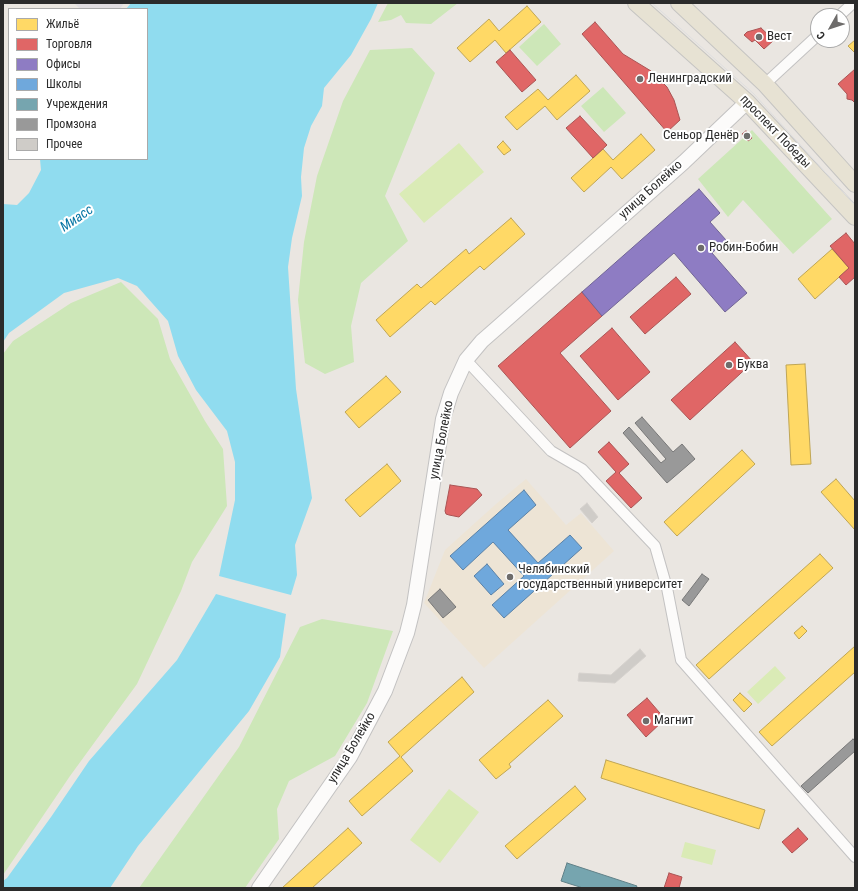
<!DOCTYPE html>
<html>
<head>
<meta charset="utf-8">
<style>
  body { margin:0 }
  #map { position:relative; width:858px; height:891px; overflow:hidden; background:#eae6e1; font-family:"Roboto Condensed",sans-serif }
  canvas { display:block }
  .frame { position:absolute; inset:0; border:4px solid #2b2b2b; pointer-events:none }
  .legend { position:absolute; left:8px; top:8px; width:140px; height:152px; box-sizing:border-box; background:#fff; border:1px solid #aaa; margin:0; padding:5px 7px; list-style:none; font-size:12px; color:#2b2b2b }
  .legend li { display:flex; align-items:center; gap:8px; height:20px }
  .legend b { width:20px; border:1px solid #aaa }
  .north { position:absolute; left:810px; top:8px; width:40px; height:40px; box-sizing:border-box; background:#fff; border:1px solid #aaa; border-radius:50%; rotate:231deg; font-size:11px; font-weight:700; line-height:16px; text-align:center; color:#2b2b2b }
  .north::after { content:''; display:block; margin:auto; width:14px; height:18px; background:#6e6c6b; clip-path:polygon(50% 0,100% 100%,50% 72%,0 100%) }
</style>
</head>
<body>
<div id="map">
<canvas width="858" height="891"></canvas>
<div class="frame"></div>
<ul class="legend">
<li><b style="height:11px;background:#ffd966"></b>Жильё</li>
<li><b style="height:11px;background:#e06666"></b>Торговля</li>
<li><b style="height:11px;background:#8e7cc3"></b>Офисы</li>
<li><b style="height:11px;background:#6fa8dc"></b>Школы</li>
<li><b style="height:11px;background:#76a5af"></b>Учреждения</li>
<li><b style="height:11px;background:#999"></b>Промзона</li>
<li><b style="height:11px;background:#cfccc8"></b>Прочее</li>
</ul>
<div class="north">С</div>
</div>
<script>
const g = document.querySelector('canvas').getContext('2d');
g.lineJoin = 'round';
function fill(path, color) {
  g.fillStyle = color;
  g.fill(path, 'evenodd');
}
function shape(rows) {
  const path = new Path2D();
  for (const r of rows) {
    path.moveTo(r[0], r[1]);
    for (let i = 2; i < r.length; i += 2) path.lineTo(r[i], r[i + 1]);
  }
  return path;
}
function strokePath(path, color, width, dash) {
  g.strokeStyle = color;
  g.lineWidth = width;
  g.lineCap = dash ? 'butt' : 'round';
  g.setLineDash(dash || []);
  g.stroke(path);
}
function label(font, color, halo, rows, align = 'center') {
  g.font = font + ' "Roboto Condensed",sans-serif';
  g.lineWidth = 4;
  g.setLineDash([]);
  g.textBaseline = 'middle';
  g.strokeStyle = halo;
  g.fillStyle = color;
  for (const [text, x, y, turn = 0] of rows) {
    g.save();
    g.translate(x, y);
    g.rotate((+turn || 0) * Math.PI / 180);
    g.textAlign = isNaN(turn) ? turn : align;
    if (halo) g.strokeText(text, 0, 0);
    g.fillText(text, 0, 0);
    g.restore();
  }
}
fill(shape([
  [74,3,124,3,120,9,80,9]
]), '#e0dde0');
fill(shape([
  [526,479,566,525,581,513,614,551,484,668,424,603,445,550,496,504]
]), '#ede4d5');
fill(shape([
  [388,3,458,3,431,24,406,23,401,15,391,20,378,22],
  [544,24,561,44,537,66,519,47],
  [412,48,435,73,385,196,408,241,361,283,351,326,354,362,325,374,305,363,298,300,304,242,317,176,343,101,370,50],
  [603,87,626,113,604,132,581,106],
  [752,130,832,219,793,254,743,200,728,217,698,179],
  [121,282,158,319,170,359,205,421,223,449,227,506,192,562,181,591,137,684,70,776,3,875,3,354,13,341,71,303],
  [322,619,393,631,367,703,335,756,289,781,277,809,279,839,245,888,139,888,239,747,300,627]
]), '#cde7b8');
fill(shape([
  [459,143,484,172,424,223,399,194],
  [775,666,786,678,758,704,747,692],
  [449,789,479,812,440,863,410,840],
  [685,842,716,850,712,865,681,857]
]), '#daebb6');
fill(shape([
  [131,3,378,3,371,19,351,55,324,88,322,106,311,126,304,148,301,177,302,196,292,238,288,267,296,389,312,498,295,545,297,575,291,595,219,576,235,500,235,462,227,431,196,390,178,356,168,321,137,286,118,278,64,293,9,333,3,342,3,204,17,205,29,193,41,170,40,159,147,159,147,9,126,9],
  [216,594,286,614,280,657,249,711,138,846,110,888,3,888,3,881,7,878,51,817,89,761,177,660]
]), '#90dcef');
const homes = shape([
  [527,6,541,22,506,53,495,40,470,62,457,48,489,19,499,31,527,6],
  [855,40,855,53,848,46,855,40],
  [576,75,590,91,557,120,545,106,517,130,505,117,538,89,548,100,576,75],
  [641,134,655,150,622,179,611,167,584,192,571,178,603,149,613,160,641,134],
  [503,141,511,150,504,155,497,147,503,141],
  [511,218,525,234,484,270,480,266,435,305,431,301,390,337,376,320,417,284,421,288,466,249,469,254,511,218],
  [832,249,849,268,815,299,798,279,832,249],
  [805,364,811,464,791,465,786,365,805,364],
  [386,376,401,392,359,428,345,412,386,376],
  [742,450,755,464,677,536,664,522,742,450],
  [387,464,401,481,360,517,345,500,387,464],
  [836,479,855,501,855,530,821,492,836,479],
  [820,554,833,568,709,679,696,665,820,554],
  [802,626,807,631,799,639,794,633,802,626],
  [855,646,855,672,772,746,759,732,855,646],
  [462,677,474,692,401,757,413,771,362,816,349,801,400,756,388,742,462,677],
  [740,693,752,704,744,712,733,700,740,693],
  [548,700,563,716,509,764,511,767,496,779,479,760,548,700],
  [606,760,765,810,759,829,601,778,606,760],
  [575,786,586,799,517,859,505,846,575,786],
  [348,828,362,843,312,888,282,888,348,828]
]);
fill(homes, '#ffd966');
strokePath(homes, '#bfa554', 1);
const shops = shape([
  [595,22,623,54,651,71,667,87,674,100,680,120,667,132,582,34,595,22],
  [761,28,774,40,764,49,755,40,752,42,744,35,747,32,761,28],
  [510,50,536,80,522,92,496,62,510,50],
  [855,69,855,103,852,100,847,99,847,94,838,84,855,69],
  [580,116,607,145,593,158,566,128,580,116],
  [746,131,752,138,748,141,742,134,746,131],
  [846,233,855,244,855,277,846,285,839,277,849,268,830,246,846,233],
  [676,277,691,294,645,334,630,317,676,277],
  [582,292,602,316,560,353,611,411,570,448,498,366,582,292],
  [612,328,650,372,618,400,580,356,612,328],
  [735,342,753,362,690,420,671,400,735,342],
  [609,442,629,464,619,473,642,498,631,508,606,481,616,472,598,452,609,442],
  [450,485,477,489,482,495,459,517,449,515,446,514,445,511,450,485],
  [647,698,665,719,646,737,627,715,647,698],
  [798,828,808,839,792,853,782,842,798,828],
  [669,873,682,877,679,888,664,888,669,873]
]);
fill(shops, '#e06666');
strokePath(shops, '#aa5454', 1);
const offices = shape([
  [699,189,720,213,710,222,726,240,712,253,747,293,725,312,674,253,602,316,582,292,699,189]
]);
fill(offices, '#8e7cc3');
strokePath(offices, '#706495', 1);
const schools = shape([
  [524,490,536,505,508,530,538,563,570,535,582,548,504,618,492,605,524,576,493,542,463,570,450,556,524,490],
  [487,564,504,584,491,595,474,576,487,564]
]);
fill(schools, '#6fa8dc');
strokePath(schools, '#5b82a7', 1);
const public = shape([
  [567,863,637,886,636,888,583,888,561,881,567,863]
]);
fill(public, '#76a5af');
strokePath(public, '#608087', 1);
const industry = shape([
  [642,417,673,452,682,444,695,459,667,483,623,433,629,427,661,463,666,459,635,423,642,417],
  [702,574,709,579,689,606,682,600,702,574],
  [440,589,456,607,443,618,428,600,440,589],
  [853,739,855,741,855,751,808,793,801,786,853,739]
]);
fill(industry, '#999');
strokePath(industry, '#787878', 1);
const building = shape([
  [587,503,598,517,592,523,580,509,587,503],
  [640,649,646,656,615,683,578,681,579,673,611,675,640,649]
]);
fill(building, '#cfccc8');
strokePath(building, '#d5d1cd', 1);
const street = shape([
  [839,16,853,3],
  [765,84,818,35],
  [466,360,551,451,582,469,655,546,667,588,681,660,855,857]
]);
const secondary = shape([
  [259,888,350,757,385,691,407,633,414,605,443,419,451,393,466,360,482,341,498,327,684,162,747,102]
]);
const primary = shape([
  [636,3,747,102,855,217],
  [679,3,765,84,855,184]
]);
strokePath(street, '#c3c2c2', 12);
strokePath(secondary, '#c3c2c2', 16);
strokePath(primary, '#c5c4c2', 18);
strokePath(street, '#fcfbfa', 10);
strokePath(secondary, '#fcfbfa', 14);
strokePath(primary, '#e7e2d3', 16);
strokePath(shape([
  [652,3,754,94,855,205]
]), '#dededf', 1);
for (const [x, y, r, color] of [
  [759,37,4,"#6e6c6b"],
  [640,79,4,"#6e6c6b"],
  [747,136,4,"#6e6c6b"],
  [701,248,4,"#6e6c6b"],
  [729,365,4,"#6e6c6b"],
  [510,577,4,"#6e6c6b"],
  [646,721,4,"#6e6c6b"]
]) {
  const dot = new Path2D();
  dot.arc(x, y, r, 0, 2 * Math.PI);
  g.fillStyle = color;
  g.fill(dot);
  strokePath(dot, '#fff', 1.5);
}
label('13px', '#2b2b2b', '#fff', [
  ["Вест",767,37],
  ["Ленинградский",648,79],
  ["Сеньор Денёр",739,136,"right"],
  ["Робин-Бобин",709,248],
  ["Буква",737,365],
  ["Челябинский",518,570],
  ["государственный университет",518,585],
  ["Магнит",654,721]
], 'left');
label('13px', '#2b2b2b', '#fff', [
  ["проспект Победы",775,132,46],
  ["улица Болейко",651,190,-42],
  ["улица Болейко",442,440,-79],
  ["улица Болейко",352,748,-59]
]);
label('italic 14px', '#0675a4', '#fff', [
  ["Миасс",77,219,-34]
]);
</script>
</body>
</html>
